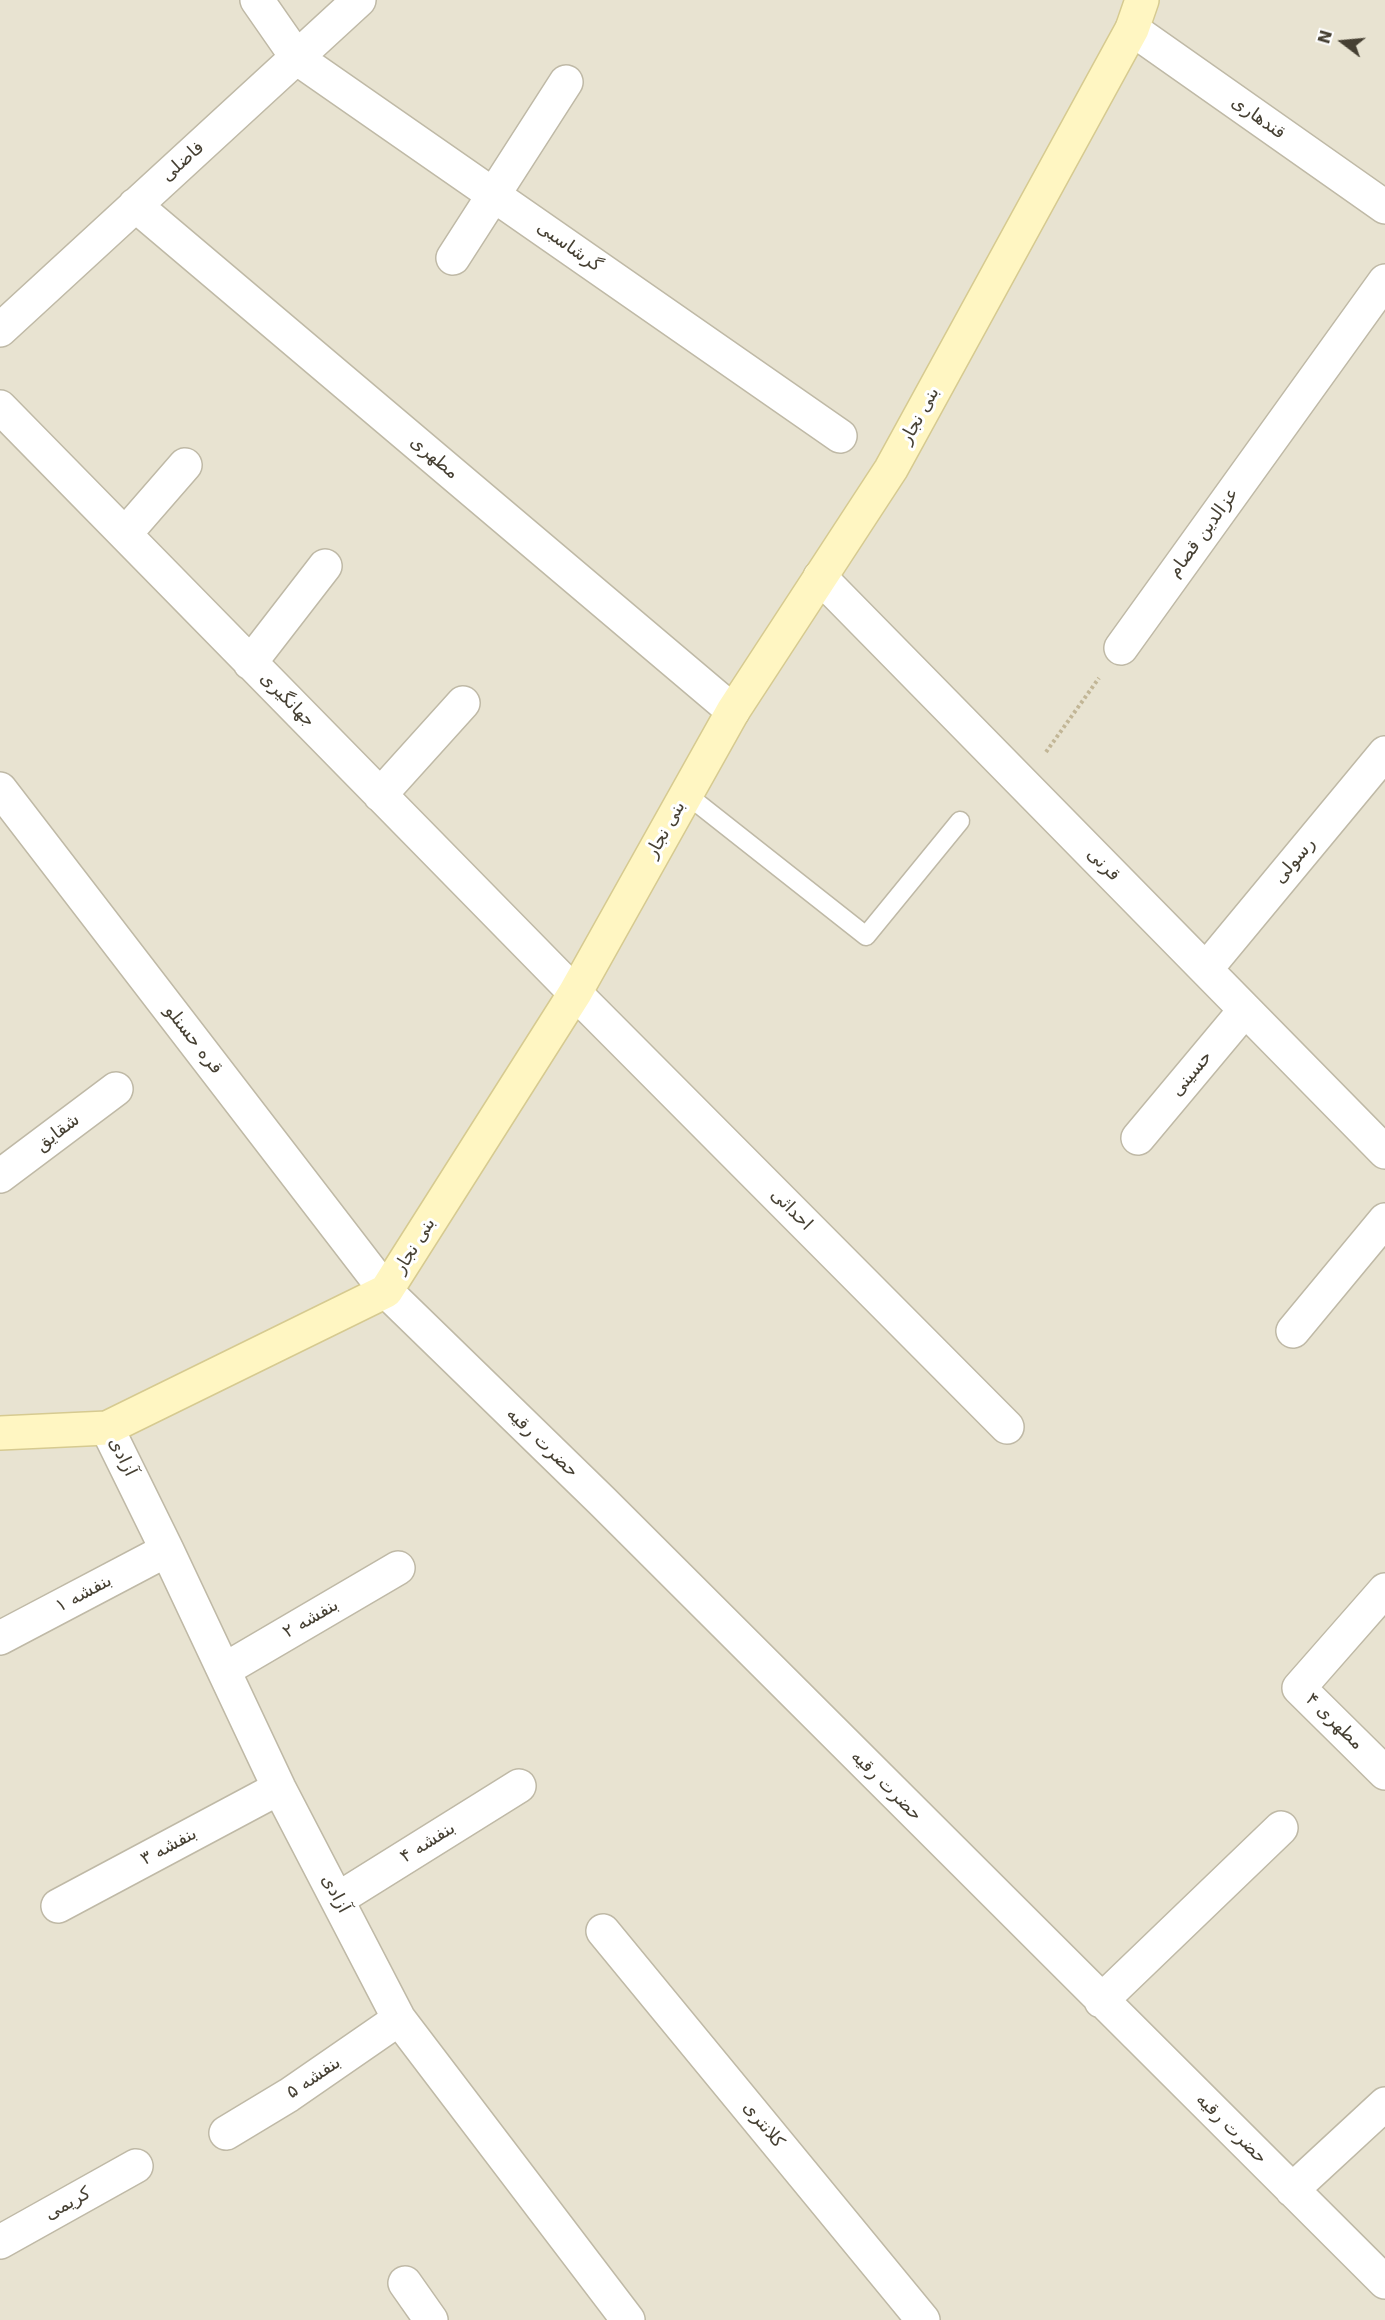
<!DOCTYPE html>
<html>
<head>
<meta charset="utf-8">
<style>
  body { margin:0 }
  #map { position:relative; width:1385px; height:2320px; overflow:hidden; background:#f3f0e4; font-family:"DejaVu Sans",sans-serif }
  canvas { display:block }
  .north { position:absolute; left:1313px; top:12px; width:60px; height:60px; -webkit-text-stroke:4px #fff; paint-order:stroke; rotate:286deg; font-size:16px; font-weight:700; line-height:24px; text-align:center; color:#464033 }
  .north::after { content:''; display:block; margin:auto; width:21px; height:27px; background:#464033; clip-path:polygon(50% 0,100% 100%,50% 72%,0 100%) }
</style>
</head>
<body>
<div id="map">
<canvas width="1385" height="2320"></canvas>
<div class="north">N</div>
</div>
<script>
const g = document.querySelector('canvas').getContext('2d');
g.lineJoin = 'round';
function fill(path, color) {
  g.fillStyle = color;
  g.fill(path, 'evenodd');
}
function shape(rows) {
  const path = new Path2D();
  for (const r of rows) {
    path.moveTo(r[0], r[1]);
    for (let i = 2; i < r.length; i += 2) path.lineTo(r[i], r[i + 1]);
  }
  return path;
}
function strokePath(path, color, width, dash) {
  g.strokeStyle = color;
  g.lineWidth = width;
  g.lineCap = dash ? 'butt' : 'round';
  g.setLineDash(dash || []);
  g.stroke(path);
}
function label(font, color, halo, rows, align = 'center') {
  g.font = font + ' "DejaVu Sans","Noto Sans Arabic",sans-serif';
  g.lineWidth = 6;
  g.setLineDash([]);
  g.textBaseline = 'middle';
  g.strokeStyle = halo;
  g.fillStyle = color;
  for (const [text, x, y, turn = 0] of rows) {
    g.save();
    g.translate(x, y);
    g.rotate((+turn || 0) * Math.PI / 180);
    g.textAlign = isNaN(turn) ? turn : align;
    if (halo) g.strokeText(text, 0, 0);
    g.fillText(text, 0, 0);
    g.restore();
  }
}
fill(shape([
  [0,0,1385,0,1385,2320,0,2320]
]), '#e8e3d1');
const lane = shape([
  [686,794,866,936,960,821]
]);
const street = shape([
  [257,0,298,59,840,436],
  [1132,29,1385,207],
  [135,205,733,711],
  [453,258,566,82],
  [0,330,359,0],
  [0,407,575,993,1007,1427],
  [125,534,185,465],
  [820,577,1385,1152],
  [1121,648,1385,281],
  [250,663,325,566],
  [0,789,386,1291,602,1501,1385,2282],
  [380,795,463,703],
  [1206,969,1385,753],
  [1138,1138,1245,1010],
  [0,1176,116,1089],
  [1293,1331,1385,1220],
  [107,1428,167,1550,279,1788,399,2019,628,2320],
  [1385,1590,1299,1688,1385,1773],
  [0,1638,167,1550],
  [224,1670,398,1568],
  [338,1899,519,1786],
  [58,1906,279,1788],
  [603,1931,923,2320],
  [1101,2001,1281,1828],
  [226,2133,289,2095,399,2019],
  [1292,2190,1385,2104],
  [0,2242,136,2166],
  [405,2283,431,2320]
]);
const secondary = shape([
  [0,1433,107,1428,386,1291,575,993,733,711,891,469,1132,29,1142,0]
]);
strokePath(lane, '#bfb9a6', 21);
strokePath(street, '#bfb9a6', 36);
strokePath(secondary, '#d6ca90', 36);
strokePath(shape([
  [1046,752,1099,678]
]), '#c2b696', 4, [3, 3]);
strokePath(lane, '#fff', 18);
strokePath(street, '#fff', 33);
strokePath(secondary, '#fff6c2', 33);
label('18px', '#464033', '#fff', [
  ["قندهاری",1258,118,35],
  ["فاضلی",183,162,-42],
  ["گرشاسبی",569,247,35],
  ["بنی نجار",920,416,-61],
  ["مطهری",434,458,40],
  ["عزالدین قصام",1204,533,-54],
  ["جهانگیری",287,700,45],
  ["بنی نجار",666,830,-61],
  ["رسولی",1295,861,-50],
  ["قرنی",1103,865,45],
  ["قره حسنلو",193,1040,52],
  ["حسینی",1192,1074,-50],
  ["شقایق",58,1133,-37],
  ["احداثی",791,1210,45],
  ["بنی نجار",415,1246,-58],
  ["حضرت رقیه",542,1443,44],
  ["آزادی",122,1457,64],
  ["بنفشه ۱",84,1594,-28],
  ["بنفشه ۲",311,1619,-30],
  ["مطهری ۴",1334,1722,44],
  ["حضرت رقیه",886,1786,45],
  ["بنفشه ۴",428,1843,-32],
  ["بنفشه ۳",169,1847,-28],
  ["آزادی",335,1894,62],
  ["بنفشه ۵",314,2078,-34],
  ["کلانتری",763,2125,51],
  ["حضرت رقیه",1231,2129,45],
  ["کریمی",68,2204,-29]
]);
</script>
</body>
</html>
